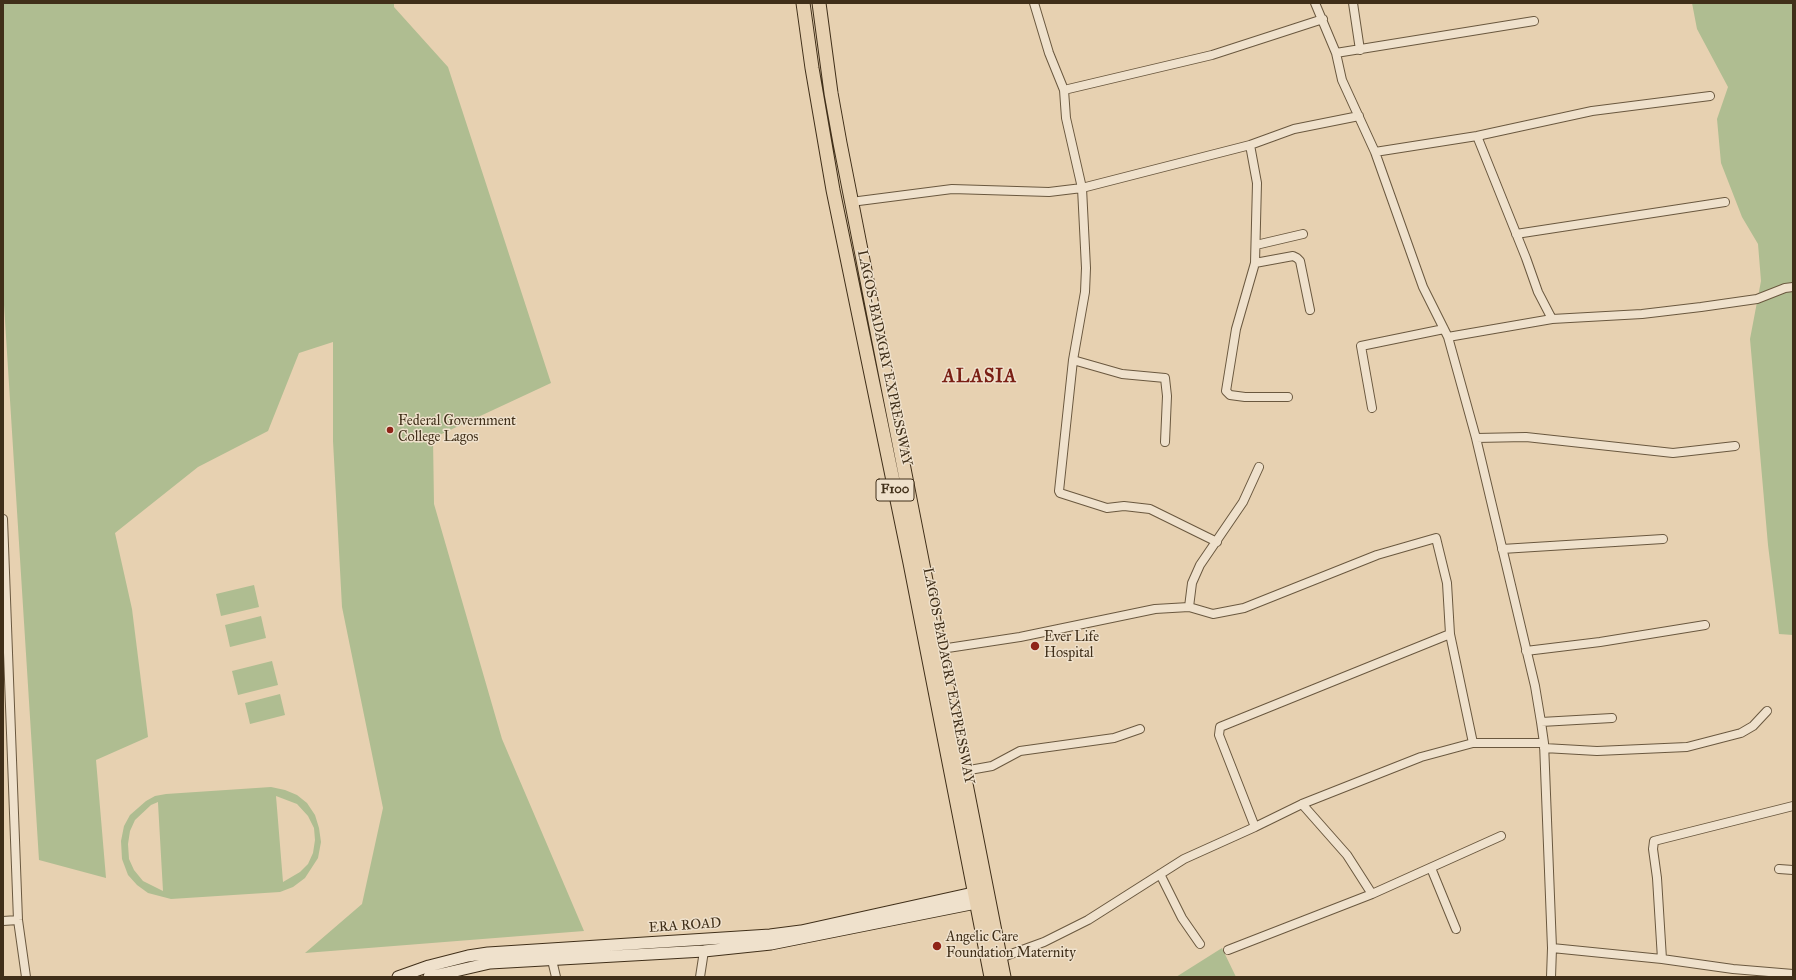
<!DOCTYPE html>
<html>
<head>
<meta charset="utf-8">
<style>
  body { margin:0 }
  #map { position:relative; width:1796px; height:980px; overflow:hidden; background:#e7d1b1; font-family:"IM FELL Great Primer",serif }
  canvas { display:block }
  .frame { position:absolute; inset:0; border:4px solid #402f19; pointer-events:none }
</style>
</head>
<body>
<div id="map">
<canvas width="1796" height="980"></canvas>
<div class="frame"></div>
</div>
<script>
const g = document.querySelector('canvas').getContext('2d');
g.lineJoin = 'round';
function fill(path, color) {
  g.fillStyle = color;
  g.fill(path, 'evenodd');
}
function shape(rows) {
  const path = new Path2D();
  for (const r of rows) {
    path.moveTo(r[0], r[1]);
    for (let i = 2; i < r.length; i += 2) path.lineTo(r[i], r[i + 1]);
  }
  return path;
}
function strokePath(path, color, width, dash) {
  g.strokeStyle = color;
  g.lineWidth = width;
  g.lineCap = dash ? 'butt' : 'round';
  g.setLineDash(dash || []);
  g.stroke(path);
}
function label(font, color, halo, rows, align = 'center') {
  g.font = font + ' "IM FELL Great Primer",serif';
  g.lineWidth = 3;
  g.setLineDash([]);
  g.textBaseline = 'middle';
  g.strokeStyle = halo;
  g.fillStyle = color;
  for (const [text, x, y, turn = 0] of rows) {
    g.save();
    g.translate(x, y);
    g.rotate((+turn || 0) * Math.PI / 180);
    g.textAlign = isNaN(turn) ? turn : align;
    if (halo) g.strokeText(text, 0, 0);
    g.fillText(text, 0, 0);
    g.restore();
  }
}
fill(shape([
  [3,3,394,3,394,7,448,67,551,383,433,438,434,504,502,739,584,931,305,953,362,904,383,808,342,607,333,441,333,342,299,353,268,431,198,467,115,533,132,609,148,737,96,760,106,878,39,860,3,289],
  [1692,3,1793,3,1793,635,1779,634,1768,545,1750,339,1761,281,1758,244,1742,217,1721,163,1717,119,1728,87,1697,29],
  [254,585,259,607,221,616,216,594],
  [261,616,266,638,230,647,225,625],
  [272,661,278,685,238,695,232,671],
  [280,694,285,715,250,724,245,703],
  [271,787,285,790,297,795,307,803,315,815,319,828,321,842,318,858,305,878,293,887,280,892,171,899,148,893,137,885,128,875,122,859,121,841,124,826,130,815,146,801,155,796,166,794],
  [276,796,297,804,308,816,314,828,315,840,313,853,308,864,300,872,283,882],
  [158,802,158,803,163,891,143,881,134,870,129,859,128,844,130,831,135,820,151,805],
  [1222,948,1236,977,1176,977]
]), '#afbd91');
const minor = shape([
  [1034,3,1049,53,1064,90,1066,118,1082,188,1086,268,1085,292,1073,360,1059,491,1060,493,1107,508,1124,506,1150,509,1217,542],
  [1315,3,1336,53,1342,80,1375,152,1423,287,1448,337,1476,438,1535,686,1541,722,1544,743,1552,948,1551,977],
  [1353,3,1360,50],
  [1336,53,1534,21],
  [1064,90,1212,55,1323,19],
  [1477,136,1526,258,1538,292,1552,319],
  [1250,145,1257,183,1255,263,1236,329,1226,391,1230,395,1245,397,1288,397],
  [1375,152,1477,136,1592,111,1710,96],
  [851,202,952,189,1049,192,1082,188,1250,145,1294,129,1359,116],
  [1516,234,1725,202],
  [1256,245,1303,234],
  [1255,263,1293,256,1297,258,1300,261,1310,310],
  [1448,337,1552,319,1642,314,1701,307,1757,299,1785,288,1793,287],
  [1073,360,1122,374,1165,378,1167,396,1165,442],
  [1372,408,1361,346,1444,329],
  [1476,438,1526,437,1673,453,1735,446],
  [3,519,18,920,26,977],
  [1502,549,1663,539],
  [1189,607,1192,583,1200,565,1243,502,1259,467],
  [941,649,1020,637,1155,609,1189,607,1213,614,1244,608,1377,555,1436,538,1447,583,1450,634,1473,743],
  [1526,651,1600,642,1705,625],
  [1541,722,1612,718],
  [1544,748,1597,751,1687,747,1741,733,1753,726,1767,711],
  [964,771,992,766,1020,751,1114,738,1140,729],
  [1302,804,1347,855,1372,894],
  [1255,827,1219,735,1220,727,1450,634],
  [1431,868,1456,929],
  [1779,869,1793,870],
  [1160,874,1182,918,1200,944],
  [3,921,18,920],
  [1552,948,1662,959,1733,969,1793,974],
  [1228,950,1372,894,1501,836],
  [1000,958,1044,942,1088,920,1184,859,1255,827,1302,804,1421,757,1473,743,1544,743],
  [1662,959,1657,878,1653,849,1654,841,1793,806],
  [552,960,556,977],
  [700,977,704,951]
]);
const secondary = shape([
  [398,977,429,966,468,956,488,953,770,935,801,931,973,893],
  [429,977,490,963,704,951,771,944,976,903]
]);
const trunk = shape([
  [803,3,812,68,833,190,910,563,991,977],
  [819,3,831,93,840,143,1004,977]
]);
strokePath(minor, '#6a583f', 10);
strokePath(secondary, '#402f19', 13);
strokePath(trunk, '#402f19', 15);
strokePath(minor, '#efe1cc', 8);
strokePath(secondary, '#efe1cc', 11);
strokePath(trunk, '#e7d1b1', 13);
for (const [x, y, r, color] of [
  [390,430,4,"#8f2418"],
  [1035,646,5,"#8f2418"],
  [937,946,5,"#8f2418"]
]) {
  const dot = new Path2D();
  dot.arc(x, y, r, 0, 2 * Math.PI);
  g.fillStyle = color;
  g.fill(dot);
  strokePath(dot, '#efe1cc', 1.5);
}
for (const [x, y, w] of [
  [895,490,38]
]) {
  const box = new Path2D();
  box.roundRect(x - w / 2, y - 11, w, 22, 3);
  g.fillStyle = '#efe1cc';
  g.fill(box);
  strokePath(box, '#402f19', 1);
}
label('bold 13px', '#402f19', null, [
  ["F100",895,490]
]);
label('14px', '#402f19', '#efe1cc', [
  ["LAGOS-BADAGRY EXPRESSWAY",884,358,78],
  ["LAGOS-BADAGRY EXPRESSWAY",948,676,79],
  ["ERA ROAD",685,926,-4]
]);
label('14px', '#402f19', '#efe1cc', [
  ["Federal Government",398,422],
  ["College Lagos",398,438],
  ["Ever Life",1044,638],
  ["Hospital",1044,654],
  ["Angelic Care",946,938],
  ["Foundation Maternity",946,954]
], 'left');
g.letterSpacing = '1px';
label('bold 18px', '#7a1f14', '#efe1cc', [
  ["ALASIA",980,378]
]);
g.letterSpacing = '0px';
</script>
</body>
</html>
